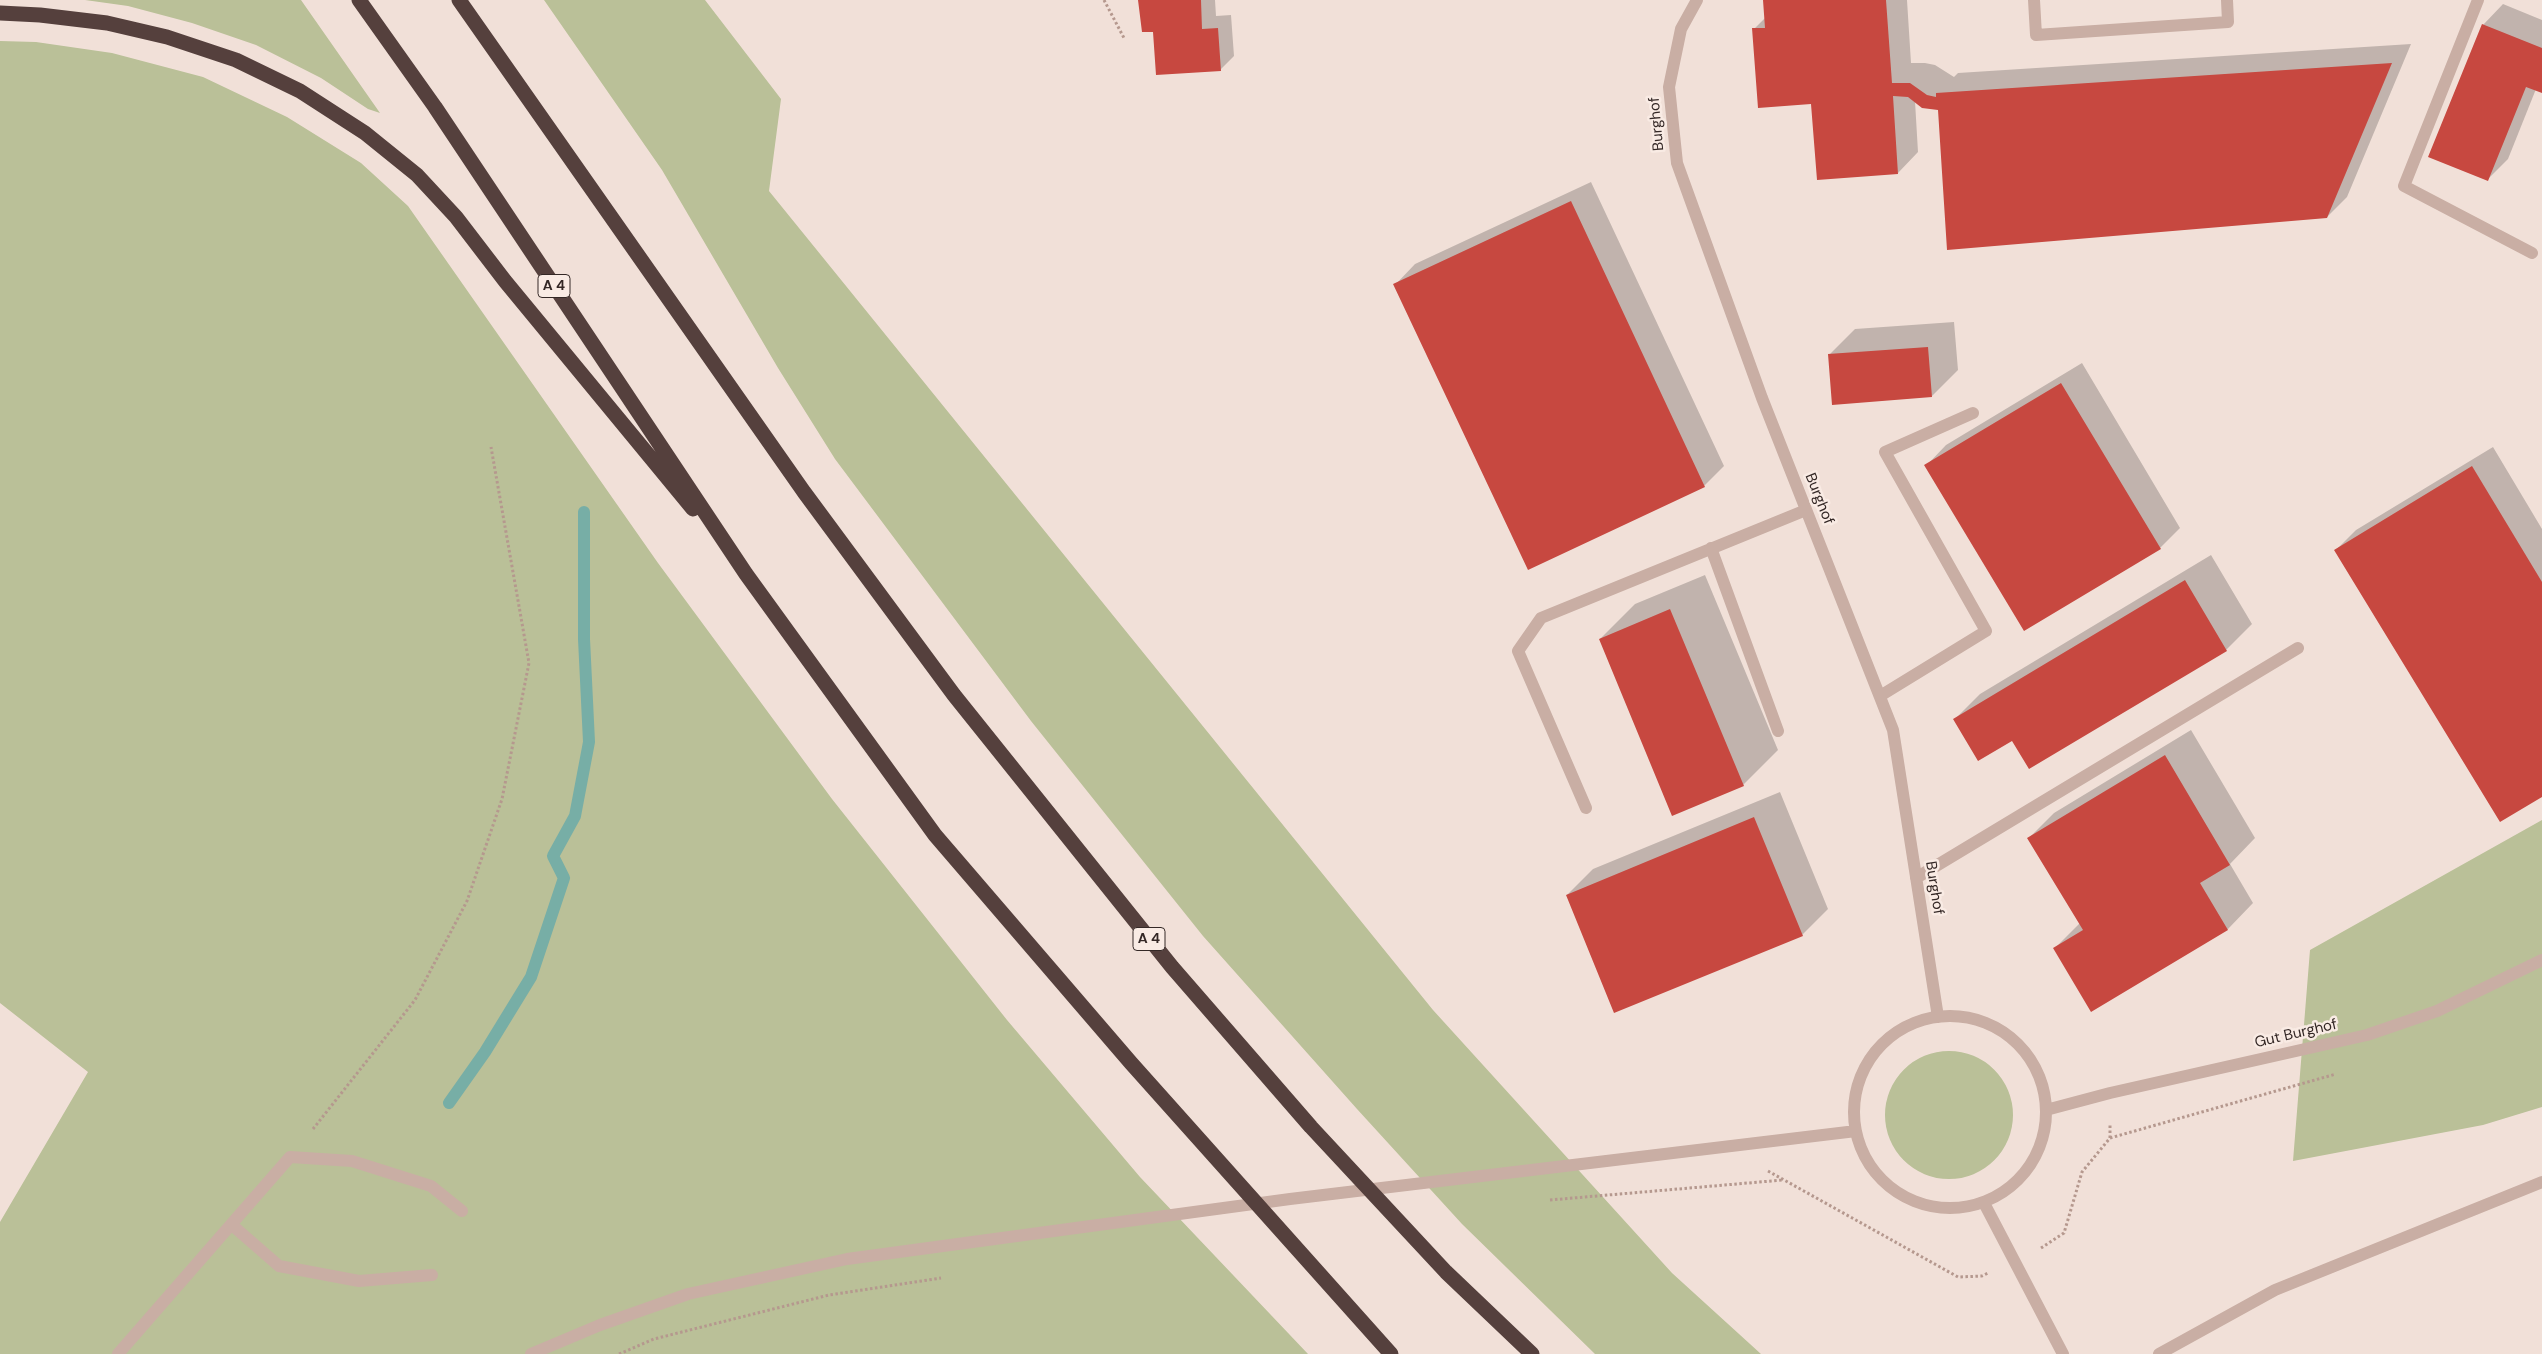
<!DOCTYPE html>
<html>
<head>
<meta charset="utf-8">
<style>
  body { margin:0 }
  canvas { display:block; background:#f1e0d8 }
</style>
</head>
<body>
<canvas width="2542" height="1354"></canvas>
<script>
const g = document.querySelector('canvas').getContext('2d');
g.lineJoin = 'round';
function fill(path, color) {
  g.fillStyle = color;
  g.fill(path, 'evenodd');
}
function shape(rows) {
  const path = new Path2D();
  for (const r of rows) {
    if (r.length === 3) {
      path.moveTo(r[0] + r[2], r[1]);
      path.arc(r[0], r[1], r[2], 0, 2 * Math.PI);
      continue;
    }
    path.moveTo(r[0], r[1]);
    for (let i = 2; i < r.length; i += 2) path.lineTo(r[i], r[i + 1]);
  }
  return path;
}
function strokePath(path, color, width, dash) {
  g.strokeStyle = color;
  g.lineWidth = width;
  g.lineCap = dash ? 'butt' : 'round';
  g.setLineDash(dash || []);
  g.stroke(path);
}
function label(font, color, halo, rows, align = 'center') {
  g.font = font + ' "DM Sans",sans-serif';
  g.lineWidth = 5;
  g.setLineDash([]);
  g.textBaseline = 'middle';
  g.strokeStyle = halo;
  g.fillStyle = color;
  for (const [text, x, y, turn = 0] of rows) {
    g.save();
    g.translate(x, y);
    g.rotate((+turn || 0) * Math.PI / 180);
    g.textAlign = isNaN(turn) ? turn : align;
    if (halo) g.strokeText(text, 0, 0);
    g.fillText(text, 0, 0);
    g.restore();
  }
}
fill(shape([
  [85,0,301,0,380,113,368,109,321,78,256,45,192,23,128,6],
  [544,0,705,0,781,99,769,191,1433,1010,1672,1273,1761,1354,1595,1354,1462,1224,1357,1109,1203,936,1031,721,835,459,778,368,662,170],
  [0,41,36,42,112,53,203,77,287,117,361,163,408,206,658,563,832,799,1007,1020,1140,1177,1308,1354,0,1354,0,1222,88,1072,0,1003],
  [2542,820,2542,1107,2483,1125,2293,1161,2310,950],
  [1949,1115,64]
]), '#bac098');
fill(shape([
  [1139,0,1215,0,1216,16,1231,15,1234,56,1220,70,1154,31],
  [1764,0,1907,0,1911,63,1925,63,1935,65,1954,77,1958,73,2411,44,2347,197,2327,217,1915,101,1918,152,1898,173,1812,102,1754,29,1766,17],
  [2503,4,2542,20,2542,92,2536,89,2508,159,2488,179,2483,25],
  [1591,182,1724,466,1704,486,1395,285,1415,264],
  [1954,322,1958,370,1932,396,1829,355,1855,329],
  [2082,363,2180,528,2160,548,1926,466,1946,445],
  [2493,447,2542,529,2542,796,2336,550,2356,530],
  [2211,555,2252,624,2226,650,1954,720,1980,694],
  [1705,575,1778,750,1743,785,1600,639,1635,604],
  [2191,730,2255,838,2230,864,2253,903,2228,929,2092,1010,2055,948,2080,923,2029,838,2054,813],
  [1780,792,1828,909,1802,935,1567,895,1593,869]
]), '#0003');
strokePath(shape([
  [449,1103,485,1052,531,977,564,878,553,856,575,816,589,742,584,639,584,512]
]), '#77aea6', 12);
fill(shape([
  [1138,0,1201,0,1202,29,1218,28,1221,71,1156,75,1153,32,1142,32],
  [1763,0,1886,0,1892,83,1910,83,1927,95,1936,97,1936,93,2392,63,2327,218,1947,250,1938,110,1922,108,1908,97,1893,96,1898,174,1817,180,1811,104,1758,108,1752,28,1765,28],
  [2482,24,2542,48,2542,93,2526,87,2488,181,2428,157],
  [1571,201,1705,487,1528,570,1393,284],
  [1928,347,1932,397,1832,405,1828,354],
  [2061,383,2161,549,2024,631,1924,465],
  [2472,466,2542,582,2542,797,2500,822,2334,550],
  [2185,580,2227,651,2029,769,2012,741,1978,761,1953,719],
  [1670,609,1744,786,1672,816,1599,639],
  [2165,755,2230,865,2200,883,2228,930,2091,1012,2053,948,2083,930,2027,838],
  [1754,817,1803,936,1614,1013,1566,895]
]), '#c74840');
strokePath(shape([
  [1104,0,1124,38],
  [313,1129,415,1000,467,901,502,799,529,663,491,447],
  [2110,1138,2336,1074],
  [1768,1171,1958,1277,1982,1276,1988,1273],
  [1550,1200,1783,1180],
  [2041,1248,2064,1233,2082,1172,2110,1138,2110,1123],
  [619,1354,654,1339,829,1295,941,1278]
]), '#b5988e', 3, [2.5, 2.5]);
strokePath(shape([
  [1697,0,1681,29,1669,87,1677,163,1762,398,1893,730,1938,1017],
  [2034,0,2036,35,2228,22,2227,0],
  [2478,0,2404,186,2532,253],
  [1711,548,1778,731],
  [1880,696,1986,631,1885,452,1973,413],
  [1586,808,1518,651,1541,618,1806,510],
  [1916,878,2298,648],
  [1950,1112,96],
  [2046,1110,2110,1093,2367,1035,2437,1011,2542,960],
  [1984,1203,2063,1354],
  [232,1225,279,1266,359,1281,432,1275],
  [118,1354,290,1157,352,1161,431,1186,462,1211],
  [531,1354,600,1325,688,1294,847,1259,1290,1199,1856,1131],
  [2159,1354,2275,1290,2542,1182]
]), '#c9aea4', 12);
strokePath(shape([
  [359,0,435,107,746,574,935,835,1131,1063,1391,1354],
  [459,0,804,492,954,695,1172,967,1311,1127,1446,1272,1532,1354],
  [0,13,40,15,107,23,167,37,236,60,300,91,365,133,417,175,456,217,505,281,693,509]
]), '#55403d', 15);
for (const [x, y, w] of [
  [554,286,32],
  [1149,939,32]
]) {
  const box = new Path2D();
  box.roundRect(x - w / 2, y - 11.5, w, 23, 4);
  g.fillStyle = '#f9ebe4';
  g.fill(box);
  strokePath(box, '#342826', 1);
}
label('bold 14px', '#342826', null, [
  ["A 4",554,286],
  ["A 4",1149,939]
]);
label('15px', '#342826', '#f9ebe4', [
  ["Burghof",1657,124,-95],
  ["Burghof",1819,499,68],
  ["Burghof",1934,888,81],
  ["Gut Burghof",2296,1034,-13]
]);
</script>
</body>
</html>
